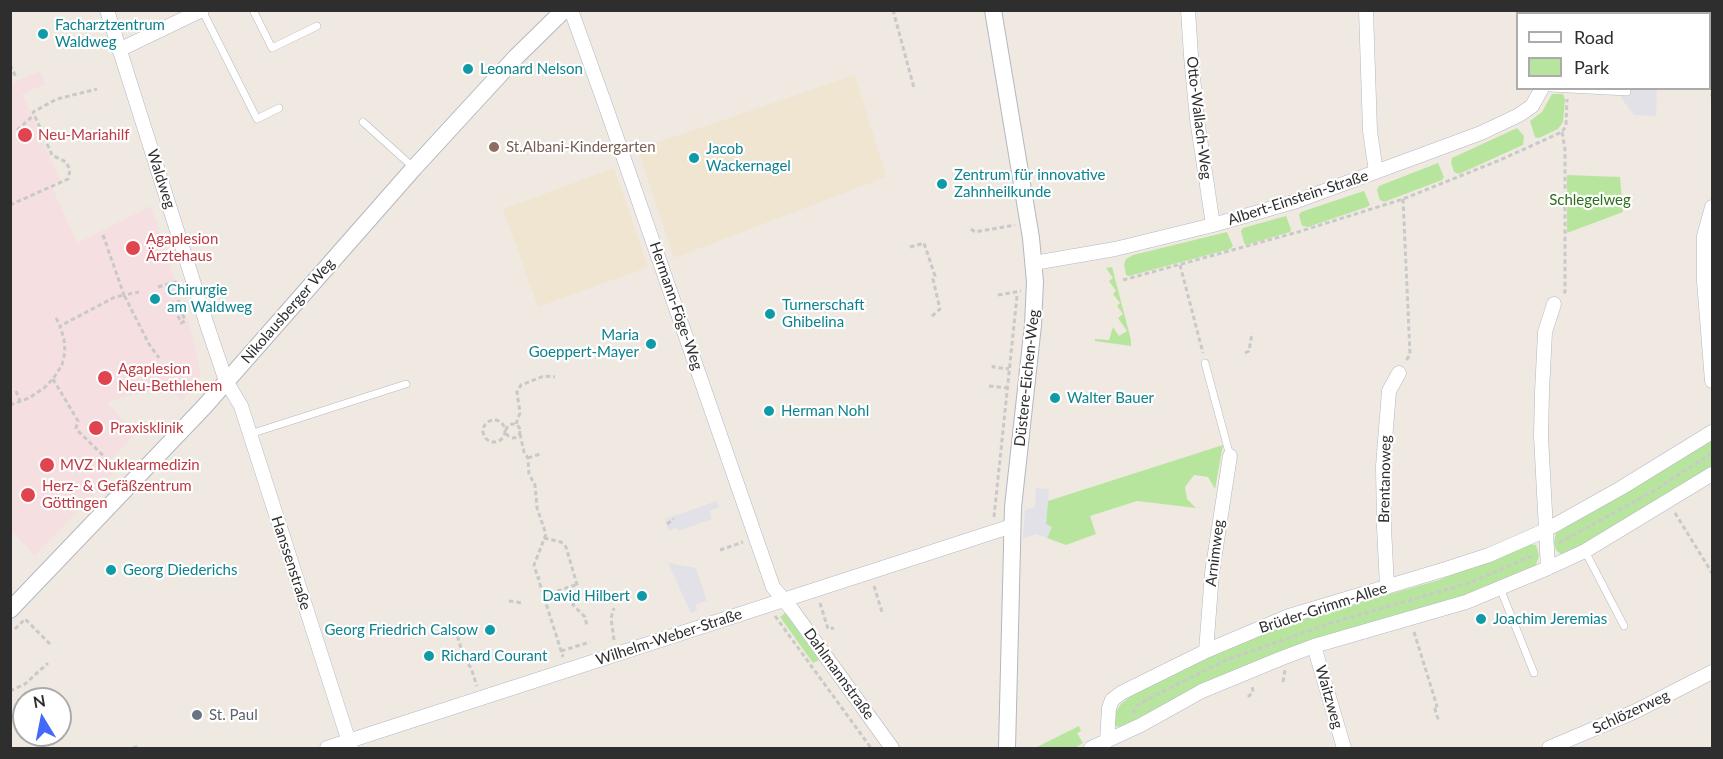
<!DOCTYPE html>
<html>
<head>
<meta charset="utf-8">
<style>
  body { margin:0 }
  #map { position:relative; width:1723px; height:759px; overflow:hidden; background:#efe9e1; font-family:Lato,sans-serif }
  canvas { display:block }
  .frame { position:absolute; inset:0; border:12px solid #2e2e2e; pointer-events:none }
  .legend { position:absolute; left:1516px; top:12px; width:195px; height:78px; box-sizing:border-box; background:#fff; border:2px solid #ababab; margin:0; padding:8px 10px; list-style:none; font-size:18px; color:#2e2e2e }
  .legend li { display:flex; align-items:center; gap:12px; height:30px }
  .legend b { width:30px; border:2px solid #ababab }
  .north { position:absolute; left:12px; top:687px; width:60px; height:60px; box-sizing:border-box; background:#fff; border:2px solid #ababab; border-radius:50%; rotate:350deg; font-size:16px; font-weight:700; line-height:24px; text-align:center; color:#2e2e2e }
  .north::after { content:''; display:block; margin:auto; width:21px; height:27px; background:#4369fa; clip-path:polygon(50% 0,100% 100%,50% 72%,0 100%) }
</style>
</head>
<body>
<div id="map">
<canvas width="1723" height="759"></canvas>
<div class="frame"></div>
<ul class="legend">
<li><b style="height:8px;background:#fff"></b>Road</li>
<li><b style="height:16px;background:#b8e59e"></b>Park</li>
</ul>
<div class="north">N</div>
</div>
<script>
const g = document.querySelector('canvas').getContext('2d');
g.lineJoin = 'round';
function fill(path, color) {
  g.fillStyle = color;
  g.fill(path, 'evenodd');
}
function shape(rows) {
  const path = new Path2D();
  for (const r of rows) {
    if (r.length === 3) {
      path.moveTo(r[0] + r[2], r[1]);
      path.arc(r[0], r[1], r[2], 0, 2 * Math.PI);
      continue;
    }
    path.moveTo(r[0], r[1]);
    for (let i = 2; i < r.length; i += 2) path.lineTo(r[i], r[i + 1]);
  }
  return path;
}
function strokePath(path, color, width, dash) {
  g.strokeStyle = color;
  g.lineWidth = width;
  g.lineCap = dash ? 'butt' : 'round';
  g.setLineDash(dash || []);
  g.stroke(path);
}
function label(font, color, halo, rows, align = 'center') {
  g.font = font + ' Lato,sans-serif';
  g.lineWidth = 4.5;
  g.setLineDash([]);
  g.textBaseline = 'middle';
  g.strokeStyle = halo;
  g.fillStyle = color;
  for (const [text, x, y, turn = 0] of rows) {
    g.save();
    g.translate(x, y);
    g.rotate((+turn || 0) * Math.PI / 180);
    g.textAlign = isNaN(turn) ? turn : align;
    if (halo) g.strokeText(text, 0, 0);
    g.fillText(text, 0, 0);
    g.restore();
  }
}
fill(shape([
  [1622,89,1657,89,1656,116,1634,115,1621,98],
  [1036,488,1049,489,1046,524,1052,527,1047,538,1036,534,1023,538,1025,510,1035,507],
  [717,501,719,507,710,511,712,519,678,531,677,528,669,531,665,519],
  [668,563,696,568,707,601,696,604,697,611,691,613]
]), '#e3e1e8');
fill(shape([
  [855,75,886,177,674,258,638,149],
  [614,168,648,267,538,307,503,209]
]), '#f0e5d1');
fill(shape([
  [40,71,45,84,22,94,60,180,51,185,77,243,151,206,192,334,201,375,182,401,166,386,133,394,107,403,135,434,106,465,114,473,35,556,11,531,10,84]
]), '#f5dfe1');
fill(shape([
  [1552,94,1563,94,1565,100,1563,122,1558,129,1539,138,1535,137,1530,121,1542,112],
  [1517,128,1524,136,1523,145,1459,174,1454,172,1451,162,1452,158],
  [1438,163,1444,177,1442,180,1384,202,1380,200,1377,190,1379,186],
  [1567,175,1620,177,1623,212,1567,233],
  [1364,191,1370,205,1367,207,1308,227,1302,226,1299,215,1301,212],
  [1286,216,1291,229,1290,232,1246,245,1244,243,1241,231,1243,228],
  [1227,232,1233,246,1230,249,1129,276,1126,275,1124,264,1126,259,1133,255],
  [1112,267,1131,340,1131,346,1095,341,1095,339,1109,340,1113,327,1119,336,1127,331,1118,318,1123,314,1117,306,1120,303,1113,294,1116,291,1109,281,1113,278,1106,268],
  [1712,439,1712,466,1573,550,1562,555,1556,550,1554,542,1556,533],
  [1223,445,1215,489,1208,477,1194,475,1185,487,1187,499,1196,508,1137,501,1090,516,1096,534,1066,545,1047,538,1052,527,1046,524,1048,501],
  [1529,544,1536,545,1537,548,1539,556,1535,567,1458,598,1274,654,1199,686,1121,727,1114,726,1114,715,1120,705,1128,698,1180,669,1289,623,1439,580],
  [785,613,819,660,813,663,780,617],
  [1079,726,1081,731,1077,733,1083,743,1075,748,1035,748]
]), '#b8e59e');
const service = shape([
  [202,10,257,119,279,108],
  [253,10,272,48,317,26],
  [1551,88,1627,92],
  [363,122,414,168],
  [1205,363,1230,456],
  [250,434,406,384],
  [1585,551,1624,626],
  [1500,588,1534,673]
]);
const minor = shape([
  [107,10,207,325,226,381,241,406,351,748],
  [571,10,607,110,773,587,793,611,892,748],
  [1188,10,1191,56,1197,119,1213,225],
  [1366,10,1370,131,1376,172],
  [1643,10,1669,14],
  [1545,14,1545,10],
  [1710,19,1712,19],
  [119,50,202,10],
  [1712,207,1704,236,1704,281,1712,381],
  [1034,263,1115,249,1213,225,1297,201,1481,133,1519,115,1532,106,1542,88],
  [1548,568,1541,436,1542,392,1545,332,1554,304],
  [1387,587,1384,527,1383,466,1389,391,1399,373],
  [1314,646,1344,748],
  [1206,651,1212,573,1230,456],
  [1107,741,1109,708,1112,700,1121,693,1206,651,1289,616,1446,569,1489,555,1546,530,1621,488,1712,432],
  [327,748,1012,526],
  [1091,748,1141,725,1202,691,1282,658,1314,646,1466,602,1548,568,1585,551,1712,474],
  [1549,748,1636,711,1712,672]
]);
const tertiary = shape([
  [993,10,1031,238,1035,282,1033,325,1013,507,1007,748],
  [10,610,204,407,414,168,516,57,564,10]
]);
strokePath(service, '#b4b7c1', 8);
strokePath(minor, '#b4b7c1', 15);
strokePath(tertiary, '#b4b7c1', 18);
strokePath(shape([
  [893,10,914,88],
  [1570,14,1570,10],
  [10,65,16,77],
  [1710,78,1712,96],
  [17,130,34,115],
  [1562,132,1565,149,1565,292,1563,294],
  [1403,199,1410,354,1406,361],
  [10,205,68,179,70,170,66,162,52,155,33,112,57,99,97,89],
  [971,229,975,232,1015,225],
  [103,235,124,295,139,292],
  [910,247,924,243,935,276,933,279,940,309,930,318],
  [1180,265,1203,353],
  [1123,280,1298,232,1403,199,1500,160,1562,132,1566,126,1567,99],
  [158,287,179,281],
  [998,295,1021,291],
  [172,302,181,323,185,321,178,300],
  [56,318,60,326],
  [1245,353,1249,351,1252,333],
  [993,365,993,367,1009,369],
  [53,379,78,421,76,428,78,431,121,473],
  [989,386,1009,388],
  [16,391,20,401],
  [10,405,29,398,44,388,53,379,62,365,65,352,64,339,60,326,115,297,124,295,149,344,159,358],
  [494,431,11],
  [513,431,7],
  [516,424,520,413,517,392,521,385,544,376,555,377],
  [520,434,524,452,528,458,529,474,535,485,537,508,546,534,534,565,538,578],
  [528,458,540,454],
  [1675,513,1712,573],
  [994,517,1017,296],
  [667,524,674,519],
  [544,538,561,542,566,547,578,588,573,605,585,617,587,626],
  [1559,543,1657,489,1712,453],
  [720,550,743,542],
  [540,577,538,578,563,657],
  [874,586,882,612,880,612],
  [543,596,578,584],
  [509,601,523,603],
  [820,603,828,629,834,628],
  [775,616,871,748],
  [461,626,455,628,464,658,471,668,477,686],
  [15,629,25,619,50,644],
  [1414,632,1437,706,1434,706,1439,722],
  [614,640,611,618,614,608],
  [561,651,590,642],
  [1283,682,1285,670],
  [10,691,25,684,48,663],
  [1248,697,1253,692,1252,685],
  [1133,713,1136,706,1154,696,1226,660,1331,623,1469,583,1534,555],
  [133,748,140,746]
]), '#c9c9c9', 3, [4.5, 3]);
strokePath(service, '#fff', 7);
strokePath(minor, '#fff', 14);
strokePath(tertiary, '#fff', 16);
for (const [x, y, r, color] of [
  [43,34,6,"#0f9aa8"],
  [468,69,6,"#0f9aa8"],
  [25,135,8,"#e0444e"],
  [494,147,6,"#8d6e63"],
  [694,158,6,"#0f9aa8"],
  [942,184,6,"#0f9aa8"],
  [133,248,8,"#e0444e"],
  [155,299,6,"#0f9aa8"],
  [770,314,6,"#0f9aa8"],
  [651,344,6,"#0f9aa8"],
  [105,378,8,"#e0444e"],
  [1055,398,6,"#0f9aa8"],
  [769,411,6,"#0f9aa8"],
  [96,428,8,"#e0444e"],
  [47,465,8,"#e0444e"],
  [28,495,8,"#e0444e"],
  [111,570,6,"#0f9aa8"],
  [642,596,6,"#0f9aa8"],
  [1481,619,6,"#0f9aa8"],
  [490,630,6,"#0f9aa8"],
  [429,656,6,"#0f9aa8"],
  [197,715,6,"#6b7280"]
]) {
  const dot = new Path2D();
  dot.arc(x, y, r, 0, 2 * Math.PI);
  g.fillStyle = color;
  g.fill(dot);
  strokePath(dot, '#fff', 2);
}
label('15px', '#0d838f', '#fff', [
  ["Facharztzentrum",55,25],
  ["Waldweg",55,42],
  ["Leonard Nelson",480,69],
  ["Jacob",706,149],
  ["Wackernagel",706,166],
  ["Zentrum für innovative",954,175],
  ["Zahnheilkunde",954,192],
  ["Chirurgie",167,290],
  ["am Waldweg",167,307],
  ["Turnerschaft",782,305],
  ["Ghibelina",782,322],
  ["Maria",639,335,"right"],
  ["Goeppert-Mayer",639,352,"right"],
  ["Walter Bauer",1067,398],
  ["Herman Nohl",781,411],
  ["Georg Diederichs",123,570],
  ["David Hilbert",630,596,"right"],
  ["Joachim Jeremias",1493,619],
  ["Georg Friedrich Calsow",478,630,"right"],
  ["Richard Courant",441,656]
], 'left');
label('15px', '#2e2e2e', '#fff', [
  ["Otto-Wallach-Weg",1199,118,83],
  ["Waldweg",161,179,72],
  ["Albert-Einstein-Straße",1298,198,-18],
  ["Hermann-Föge-Weg",676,306,71],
  ["Nikolausberger Weg",288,311,-49],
  ["Düstere-Eichen-Weg",1027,378,-84],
  ["Brentanoweg",1385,479,-89],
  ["Arnimweg",1215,553,-83],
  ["Hanssenstraße",291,563,72],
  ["Brüder-Grimm-Allee",1323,608,-18],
  ["Wilhelm-Weber-Straße",669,637,-18],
  ["Dahlmannstraße",839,674,54],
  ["Waitzweg",1329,697,74],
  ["Schlözerweg",1631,712,-25]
]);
label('15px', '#be3a42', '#fff', [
  ["Neu-Mariahilf",38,135],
  ["Agaplesion",146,239],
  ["Ärztehaus",146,256],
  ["Agaplesion",118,369],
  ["Neu-Bethlehem",118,386],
  ["Praxisklinik",110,428],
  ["MVZ Nuklearmedizin",60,465],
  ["Herz- & Gefäßzentrum",42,486],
  ["Göttingen",42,503]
], 'left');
label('15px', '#785e54', '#fff', [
  ["St.Albani-Kindergarten",506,147]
], 'left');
label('15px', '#2e6e1b', '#fff', [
  ["Schlegelweg",1590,200]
]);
label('15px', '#5b616d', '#fff', [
  ["St. Paul",209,715]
], 'left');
</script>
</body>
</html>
